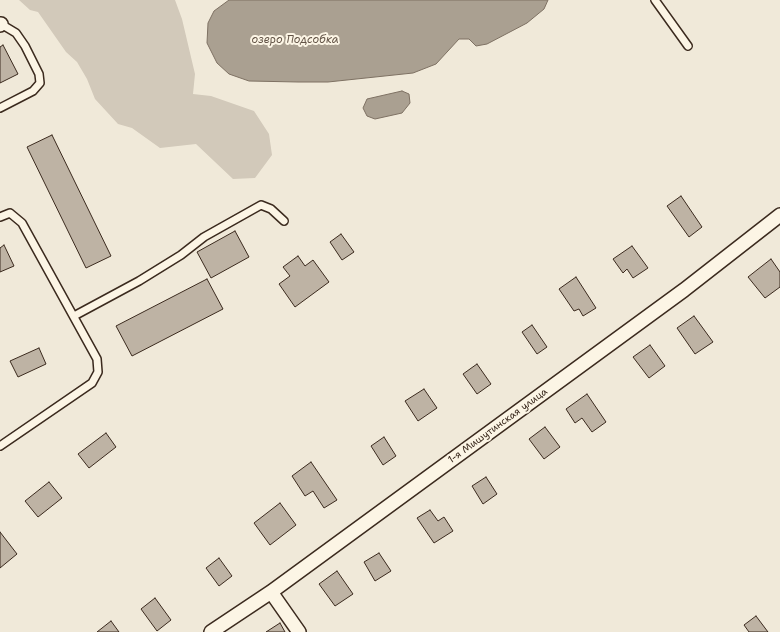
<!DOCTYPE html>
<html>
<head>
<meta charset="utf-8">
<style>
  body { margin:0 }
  canvas { display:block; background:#f0e9d9 }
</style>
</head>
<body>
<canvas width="780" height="632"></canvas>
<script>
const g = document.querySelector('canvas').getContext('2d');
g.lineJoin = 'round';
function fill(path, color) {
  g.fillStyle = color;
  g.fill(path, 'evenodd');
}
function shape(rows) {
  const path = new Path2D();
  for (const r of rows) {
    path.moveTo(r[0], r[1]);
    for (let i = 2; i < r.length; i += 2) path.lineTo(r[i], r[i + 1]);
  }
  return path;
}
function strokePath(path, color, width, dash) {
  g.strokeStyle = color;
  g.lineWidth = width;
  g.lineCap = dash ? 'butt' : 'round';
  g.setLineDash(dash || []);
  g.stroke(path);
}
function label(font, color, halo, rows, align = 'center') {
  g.font = font + ' "Shantell Sans",sans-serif';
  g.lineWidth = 4;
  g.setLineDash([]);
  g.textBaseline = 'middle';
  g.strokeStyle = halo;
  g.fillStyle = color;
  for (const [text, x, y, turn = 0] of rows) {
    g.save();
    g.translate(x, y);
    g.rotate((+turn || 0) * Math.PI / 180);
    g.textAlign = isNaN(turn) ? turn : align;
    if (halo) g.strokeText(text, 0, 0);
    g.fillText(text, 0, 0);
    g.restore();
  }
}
fill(shape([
  [19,0,175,0,182,19,195,74,193,94,211,96,254,111,269,134,272,155,255,178,233,179,196,144,160,148,132,128,118,124,95,99,87,79,77,62,66,52,38,12,30,10]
]), '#d2c9ba');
const water = shape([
  [229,0,548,0,544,9,527,23,487,44,476,46,469,39,459,39,436,64,413,73,328,82,298,82,249,81,229,74,217,63,207,43,208,23,214,11,229,0],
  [402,91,409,94,410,103,402,113,375,119,367,116,363,108,367,99,402,91]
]);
fill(water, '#aaa091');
strokePath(water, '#7e7163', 1);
const building = shape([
  [3,45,18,74,0,83,0,47,3,45],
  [52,135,111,256,86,268,27,147,52,135],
  [681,196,702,227,689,237,667,206,681,196],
  [235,231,249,257,211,278,197,252,235,231],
  [341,234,354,252,342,260,330,242,341,234],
  [4,245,14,266,0,272,0,248,4,245],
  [632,246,648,268,633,278,627,269,623,273,613,259,632,246],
  [298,256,305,266,313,260,329,282,295,307,279,284,290,276,283,267,298,256],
  [771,259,780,272,780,287,765,298,748,277,771,259],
  [576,277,596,308,583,316,579,309,574,311,559,289,576,277],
  [207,279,223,309,132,356,116,326,207,279],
  [694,316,713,342,695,354,677,328,694,316],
  [532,325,547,347,537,354,522,332,532,325],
  [650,345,665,366,649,378,633,357,650,345],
  [39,348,46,364,18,377,10,361,39,348],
  [477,364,491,384,477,394,463,374,477,364],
  [424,389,437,408,418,421,405,401,424,389],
  [587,394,606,422,592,432,582,418,575,423,566,409,587,394],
  [545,427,560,447,544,459,529,439,545,427],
  [106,433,116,447,89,468,78,454,106,433],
  [384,437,396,456,383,465,371,446,384,437],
  [311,462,337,500,324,508,313,491,305,496,292,476,311,462],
  [486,477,497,494,483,504,472,486,486,477],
  [49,482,62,498,38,517,25,501,49,482],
  [280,503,296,525,270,545,254,523,280,503],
  [430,510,438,521,444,517,453,531,434,543,417,518,430,510],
  [0,532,17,554,0,568,0,532],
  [379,553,391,571,375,581,364,562,379,553],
  [219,558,232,576,219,586,206,568,219,558],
  [337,571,353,594,335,606,319,584,337,571],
  [155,598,171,620,157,631,141,609,155,598],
  [756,616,768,632,749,632,744,625,756,616],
  [111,621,119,632,97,632,111,621],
  [280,623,285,632,266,632,280,623]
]);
fill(building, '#beb3a4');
strokePath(building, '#3b2a1e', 1);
const service = shape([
  [655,0,688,46],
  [0,108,33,91,40,83,39,74,25,46,16,33,1,24],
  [0,217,10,213,22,223,97,359,98,372,92,383,0,446],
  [74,316,139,281,181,255,204,237,261,205,271,209,284,221]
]);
const minor = shape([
  [0,25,1,24],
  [271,592,299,632],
  [211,632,271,592,684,290,780,215]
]);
strokePath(service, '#3b2a1e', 10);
strokePath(minor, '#3b2a1e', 16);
strokePath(service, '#fcf5e5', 7);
strokePath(minor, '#fcf5e5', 13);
label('10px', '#3b2a1e', '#fcf5e5', [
  ["1-я Мишутинская улица",498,426,-36]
]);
label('italic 11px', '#625346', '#fcf5e5', [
  ["озеро Подсобка",295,40]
]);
</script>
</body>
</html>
